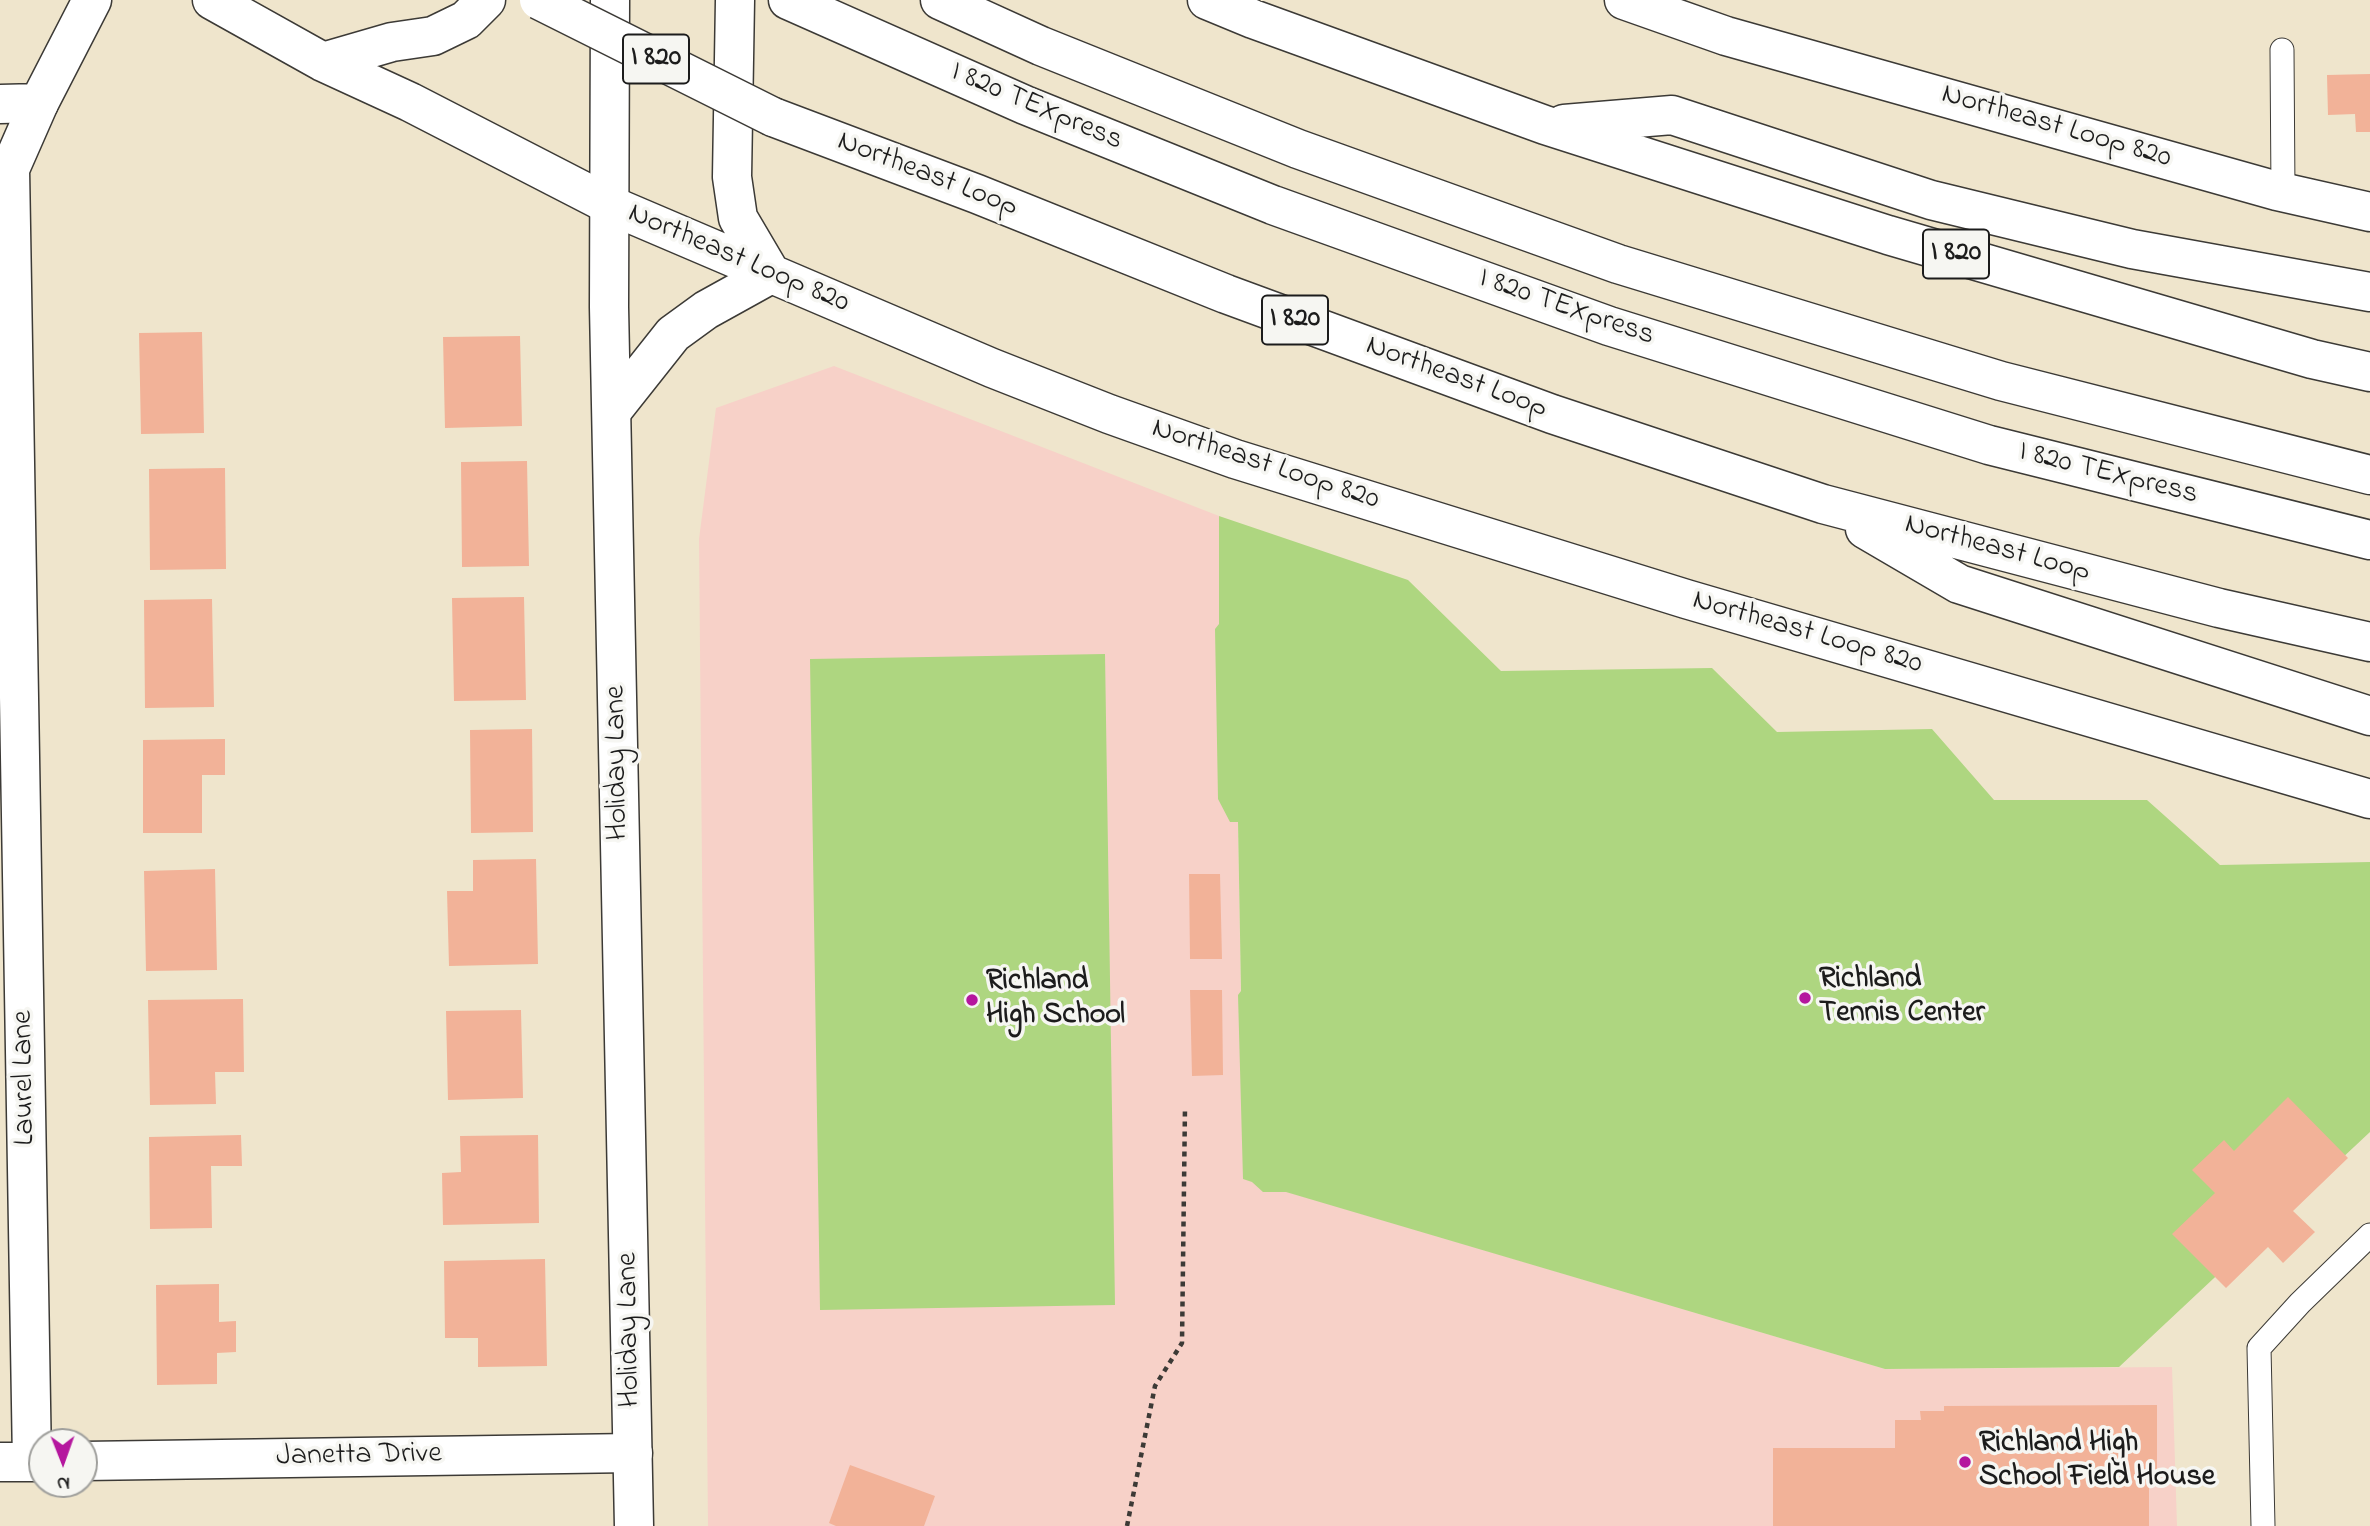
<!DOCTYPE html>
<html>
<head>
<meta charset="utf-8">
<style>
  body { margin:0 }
  #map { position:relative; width:2370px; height:1526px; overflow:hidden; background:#efe5cc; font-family:"Indie Flower",sans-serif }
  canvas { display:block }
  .north { position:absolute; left:28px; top:1428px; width:70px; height:70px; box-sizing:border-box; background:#f6f6f2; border:2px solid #9f9f9c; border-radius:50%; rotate:179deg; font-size:19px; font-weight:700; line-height:28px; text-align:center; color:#1c1c1c }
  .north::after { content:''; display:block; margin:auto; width:24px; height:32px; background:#b5179e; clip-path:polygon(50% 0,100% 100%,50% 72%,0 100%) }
</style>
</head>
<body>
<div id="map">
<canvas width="2370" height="1526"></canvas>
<div class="north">N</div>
</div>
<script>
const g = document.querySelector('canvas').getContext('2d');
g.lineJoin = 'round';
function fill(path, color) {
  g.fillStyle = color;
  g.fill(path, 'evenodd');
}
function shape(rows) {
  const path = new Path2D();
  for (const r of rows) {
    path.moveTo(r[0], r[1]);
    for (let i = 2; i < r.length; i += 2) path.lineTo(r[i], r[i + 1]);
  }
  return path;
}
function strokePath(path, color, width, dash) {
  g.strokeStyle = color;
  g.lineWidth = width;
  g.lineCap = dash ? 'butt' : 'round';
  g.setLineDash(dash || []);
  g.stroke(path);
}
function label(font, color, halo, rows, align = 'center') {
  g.font = font + ' "Indie Flower",sans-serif';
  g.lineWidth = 7;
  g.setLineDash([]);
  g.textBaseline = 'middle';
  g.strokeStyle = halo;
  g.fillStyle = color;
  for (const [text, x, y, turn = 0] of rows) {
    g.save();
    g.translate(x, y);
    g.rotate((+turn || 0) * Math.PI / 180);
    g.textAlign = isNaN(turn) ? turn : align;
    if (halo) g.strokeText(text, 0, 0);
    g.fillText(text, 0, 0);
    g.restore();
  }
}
fill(shape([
  [834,366,1219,516,1219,798,1238,821,1244,1179,1885,1369,2172,1367,2177,1526,708,1526,699,539,716,408]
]), '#f7d1c8');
fill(shape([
  [1219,516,1408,580,1501,671,1712,668,1777,732,1932,729,1994,800,2147,800,2220,865,2370,862,2370,1132,2119,1367,1885,1369,1286,1192,1263,1192,1252,1182,1243,1179,1238,995,1241,991,1238,822,1230,822,1218,799,1215,629,1219,624],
  [1105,654,1115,1305,820,1310,810,659]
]), '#aed680');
fill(shape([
  [2370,74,2370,132,2356,132,2355,114,2328,115,2327,75],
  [202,332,204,433,141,434,139,333],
  [520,336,522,426,445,428,443,337],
  [527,461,529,566,462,567,461,462],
  [225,468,226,569,150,570,149,469],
  [524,597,526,700,454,701,452,598],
  [212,599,214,707,145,708,144,600],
  [532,729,533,832,471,833,470,730],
  [225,739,225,775,202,775,202,833,143,833,143,740],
  [536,859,538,964,449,966,447,891,473,891,473,860],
  [215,869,217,970,146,971,144,871],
  [1189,874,1220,874,1222,959,1190,959],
  [1190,990,1222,990,1223,1075,1192,1076],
  [243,999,244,1072,215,1072,216,1104,150,1105,148,1000],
  [521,1010,523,1098,448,1100,446,1011],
  [2288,1097,2348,1158,2293,1211,2315,1232,2283,1263,2268,1247,2226,1288,2172,1234,2215,1193,2192,1170,2224,1140,2234,1151],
  [241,1135,242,1166,211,1166,212,1228,150,1229,149,1137],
  [538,1135,539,1223,443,1225,442,1173,461,1172,460,1136],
  [545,1259,547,1366,478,1367,478,1338,445,1338,444,1261],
  [219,1284,219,1322,236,1321,236,1352,217,1353,217,1384,157,1385,156,1285],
  [2157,1405,2157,1476,2149,1477,2149,1526,1773,1526,1773,1448,1895,1448,1895,1420,1921,1420,1920,1411,1944,1411,1944,1406],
  [850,1465,935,1496,924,1526,836,1526,829,1523]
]), '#f2b298');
const service = shape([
  [2282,50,2283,192],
  [2263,1526,2259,1348,2300,1303,2370,1235]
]);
const minor = shape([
  [84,1461,633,1453],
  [0,1462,42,1462],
  [32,1462,10,169,39,103]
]);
const tertiary = shape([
  [610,0,609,307,634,1526],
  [0,104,39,103,92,0]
]);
const secondary = shape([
  [212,0,323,62,410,102,610,205,992,368,1109,414,1235,459,1686,599,2370,799],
  [1624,0,1726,36,2277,191,2370,212],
  [323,62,392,42,433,36,466,20,486,0],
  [612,411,673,334,706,310,771,274,738,218,732,177,735,0]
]);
const motorway = shape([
  [788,0,1025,105,1273,205,1609,326,1989,445,2370,540],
  [940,0,1041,46,1298,149,1618,264,2001,381,2370,475],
  [1207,0,1253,19,1545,125,1888,235,2312,359,2370,372],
  [773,117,977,194,1226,294,1552,414,1823,504,2219,608,2370,642],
  [1564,124,1672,115,1931,200,2132,249,2370,292],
  [1865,529,1959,584,2370,716]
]);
strokePath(service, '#3c3a36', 25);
strokePath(minor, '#3c3a36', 41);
strokePath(tertiary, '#3c3a36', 41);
strokePath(secondary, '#3c3a36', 41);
strokePath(motorway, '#3c3a36', 41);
strokePath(shape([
  [1127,1526,1155,1386,1182,1343,1185,1107]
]), '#3c3a36', 4.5, [5, 5]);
strokePath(service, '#fff', 23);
strokePath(minor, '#fff', 38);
strokePath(tertiary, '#fff', 38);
strokePath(secondary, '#fff', 38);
strokePath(motorway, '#fff', 38);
const motorwayBridge = shape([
  [539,0,773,117]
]);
strokePath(motorwayBridge, '#3c3a36', 41, []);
strokePath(motorwayBridge, '#fff', 38);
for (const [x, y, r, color] of [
  [1805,998,7,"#b5179e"],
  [972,1000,7,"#b5179e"],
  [1965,1462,7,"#b5179e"]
]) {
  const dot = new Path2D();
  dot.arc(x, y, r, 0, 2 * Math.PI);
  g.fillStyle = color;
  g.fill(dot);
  strokePath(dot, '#f6f6f2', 2.5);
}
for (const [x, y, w] of [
  [656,59,66],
  [1956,254,66],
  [1295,320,66]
]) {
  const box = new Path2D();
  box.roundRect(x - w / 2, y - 24.5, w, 49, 5);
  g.fillStyle = '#f6f6f2';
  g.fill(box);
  strokePath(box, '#1c1c1c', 2);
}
label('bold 28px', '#1c1c1c', null, [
  ["I 820",656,59],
  ["I 820",1956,254],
  ["I 820",1295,320]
]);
label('30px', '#1c1c1c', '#f6f6f2', [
  ["I 820 TEXpress",1036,108,23],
  ["Northeast Loop 820",2056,128,16],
  ["Northeast Loop",927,176,21],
  ["Northeast Loop 820",738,260,23],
  ["I 820 TEXpress",1566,309,19],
  ["Northeast Loop",1456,379,20],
  ["Northeast Loop 820",1265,466,18],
  ["I 820 TEXpress",2108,475,14],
  ["Northeast Loop",1997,550,15],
  ["Northeast Loop 820",1807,634,16],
  ["Holiday Lane",619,763,-91],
  ["Laurel Lane",26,1078,-91],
  ["Holiday Lane",631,1330,-91],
  ["Janetta Drive",359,1457,-1]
]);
label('bold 30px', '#1c1c1c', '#f6f6f2', [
  ["Richland",1819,981],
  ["Tennis Center",1819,1015],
  ["Richland",986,983],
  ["High School",986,1017],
  ["Richland High",1979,1445],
  ["School Field House",1979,1479]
], 'left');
</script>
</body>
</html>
